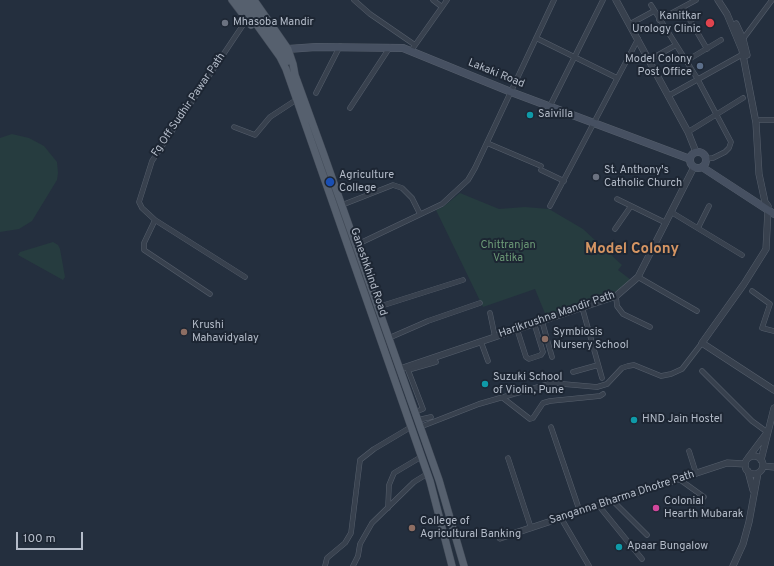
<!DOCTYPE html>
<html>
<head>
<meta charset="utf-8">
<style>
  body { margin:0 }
  #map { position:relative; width:774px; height:566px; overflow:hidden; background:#242f3e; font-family:Overpass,sans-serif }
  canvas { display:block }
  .scale { position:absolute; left:16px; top:532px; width:67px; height:18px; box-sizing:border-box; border:2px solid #b4bcc9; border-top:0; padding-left:5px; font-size:12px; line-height:14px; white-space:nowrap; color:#b4bcc9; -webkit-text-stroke:3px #1d2633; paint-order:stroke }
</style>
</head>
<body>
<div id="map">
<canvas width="774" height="566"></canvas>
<div class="scale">100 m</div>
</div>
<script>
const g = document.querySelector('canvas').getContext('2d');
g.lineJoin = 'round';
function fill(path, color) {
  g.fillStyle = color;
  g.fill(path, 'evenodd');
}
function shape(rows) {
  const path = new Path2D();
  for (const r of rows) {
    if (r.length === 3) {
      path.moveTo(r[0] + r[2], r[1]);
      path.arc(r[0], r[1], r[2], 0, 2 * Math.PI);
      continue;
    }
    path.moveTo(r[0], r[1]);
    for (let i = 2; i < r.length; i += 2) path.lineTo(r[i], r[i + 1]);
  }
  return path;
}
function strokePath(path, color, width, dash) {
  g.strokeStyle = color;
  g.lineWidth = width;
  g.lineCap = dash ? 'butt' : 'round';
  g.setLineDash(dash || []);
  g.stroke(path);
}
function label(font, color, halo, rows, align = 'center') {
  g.font = font + ' Overpass,sans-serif';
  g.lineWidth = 4;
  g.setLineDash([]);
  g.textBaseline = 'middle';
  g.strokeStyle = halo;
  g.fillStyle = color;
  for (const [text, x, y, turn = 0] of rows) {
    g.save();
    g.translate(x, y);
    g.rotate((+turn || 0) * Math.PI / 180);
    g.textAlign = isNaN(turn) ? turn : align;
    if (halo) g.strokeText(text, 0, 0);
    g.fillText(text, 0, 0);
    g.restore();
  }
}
fill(shape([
  [12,134,29,138,44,146,57,162,58,173,57,180,32,221,19,229,0,232,0,138],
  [460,193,499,209,525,207,549,209,583,229,622,265,618,270,631,280,615,293,546,316,535,289,483,307,436,210,443,207],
  [53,242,58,245,60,249,65,277,63,280,18,255,20,252]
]), '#263c3f');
const minor = shape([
  [354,0,370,14,415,45],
  [433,0,442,7],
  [651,5,697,78,731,142,729,148,725,152,713,158,705,159],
  [683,8,707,49],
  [659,20,696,0],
  [630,24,654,11],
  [536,38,617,78],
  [743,39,772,0],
  [413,48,447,0],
  [649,60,676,45],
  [686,61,721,40],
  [316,93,340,46],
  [668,96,745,53],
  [550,106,603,0],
  [350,108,390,47],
  [760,120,774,120],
  [234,127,255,135,270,117,296,100],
  [688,132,743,98],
  [487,143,541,166],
  [541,170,564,181],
  [617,199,666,223],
  [342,205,393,185,402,188,412,198,420,214],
  [550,206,638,39],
  [671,212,742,255],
  [155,220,245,277],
  [698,228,709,206],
  [615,229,631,206],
  [356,245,442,204,468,180,475,168,554,0],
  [638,277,697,311],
  [752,291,770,304,762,328,774,331],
  [210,294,144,250,144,243,155,220,142,208,139,202,152,161,247,19],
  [616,296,617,306,623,314,650,327],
  [378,307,463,280],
  [582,307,602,378],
  [490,313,495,337],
  [542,321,552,357],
  [517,329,526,357,529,359,541,355,543,352,534,323],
  [389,338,428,321,480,303],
  [481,342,488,361],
  [702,371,752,421,767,432],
  [573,372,598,365],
  [503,398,530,419,533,418,543,403,550,401,600,396,603,394],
  [415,412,423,409,408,370,436,362,433,358],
  [418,420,431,417],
  [420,427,479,404,552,383,597,387,607,384,622,368,628,366,634,365,661,376,671,374,682,369,702,343],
  [551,427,580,512],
  [689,451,696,473],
  [508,458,531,528],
  [679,479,704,497],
  [613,501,647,535],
  [599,506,642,559],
  [388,508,389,485,394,473,421,457],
  [561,518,589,566],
  [325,566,327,558,345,543,351,533,360,460,374,449,411,427],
  [353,566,358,556,360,544,372,523,414,482,427,474]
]);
const tertiary = shape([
  [616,0,688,132,696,152],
  [718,0,727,14,742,50,756,123,759,174,765,202,768,206],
  [736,24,743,39,747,55],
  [768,210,766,249,744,284,702,343,774,390],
  [400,369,616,296,638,277,694,167],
  [754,465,9],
  [748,458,766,434],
  [761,460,774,408],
  [763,466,774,467],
  [748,471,753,490],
  [500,538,727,463,745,464],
  [733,566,743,544,749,522,758,473]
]);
const secondary = shape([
  [288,49,316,47,403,48,511,92,690,159],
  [698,160,8],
  [702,167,774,214]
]);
const primary = shape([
  [232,0,251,25],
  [239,0,280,57,286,69,430,481,452,566],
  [246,0,288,61],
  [254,0,288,49,293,64,295,75,324,155,439,480,464,566]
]);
strokePath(minor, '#565f6c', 5.5);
strokePath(tertiary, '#565f6c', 7);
strokePath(secondary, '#565f6c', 8);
strokePath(primary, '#414a57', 8);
strokePath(minor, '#38414e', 4.5);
strokePath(tertiary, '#38414e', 6);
strokePath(secondary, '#465061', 7);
strokePath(primary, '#56606e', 7);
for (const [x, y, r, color] of [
  [225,23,4,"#6b7280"],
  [710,23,5,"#e0444e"],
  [700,66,4,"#5c6f8a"],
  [530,115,4,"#0f9aa8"],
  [596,177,4,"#6b7280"],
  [330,182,5,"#1a4fb4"],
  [184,332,4,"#8d6e63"],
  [545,339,4,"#8d6e63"],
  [485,384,4,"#0f9aa8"],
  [634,420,4,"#0f9aa8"],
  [656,508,4,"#d1479c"],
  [412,528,4,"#8d6e63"],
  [619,547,4,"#0f9aa8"]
]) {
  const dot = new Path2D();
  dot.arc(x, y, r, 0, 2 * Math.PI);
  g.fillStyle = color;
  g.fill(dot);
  strokePath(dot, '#1d2633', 1.5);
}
label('11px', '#b4bcc9', '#1d2633', [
  ["Kanitkar",701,17,"right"],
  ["Urology Clinic",701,30,"right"],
  ["Mhasoba Mandir",233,23],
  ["Model Colony",692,60,"right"],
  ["Post Office",692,73,"right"],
  ["Saivilla",538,115],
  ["St. Anthony's",604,171],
  ["Catholic Church",604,184],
  ["Agriculture",339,176],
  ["College",339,189],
  ["Krushi",192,326],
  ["Mahavidyalay",192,339],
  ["Symbiosis",553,333],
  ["Nursery School",553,346],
  ["Suzuki School",493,378],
  ["of Violin, Pune",493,391],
  ["HND Jain Hostel",642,420],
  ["Colonial",664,502],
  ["Hearth Mubarak",664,515],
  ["College of",420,522],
  ["Agricultural Banking",420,535],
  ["Apaar Bungalow",627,547]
], 'left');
label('11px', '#b4bcc9', '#1d2633', [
  ["Lakaki Road",496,74,22],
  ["Fg Off Sudhir Pawar Path",189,105,-56],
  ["Ganeshkhind Road",368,272,71],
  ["Harikrushna Mandir Path",557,315,-19],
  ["Sanganna Bharma Dhotre Path",622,498,-18]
]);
label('11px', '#6b9a76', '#1d2633', [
  ["Chittranjan",508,246],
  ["Vatika",508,259]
]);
label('bold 15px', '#d59563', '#1d2633', [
  ["Model Colony",632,250]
]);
</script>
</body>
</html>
